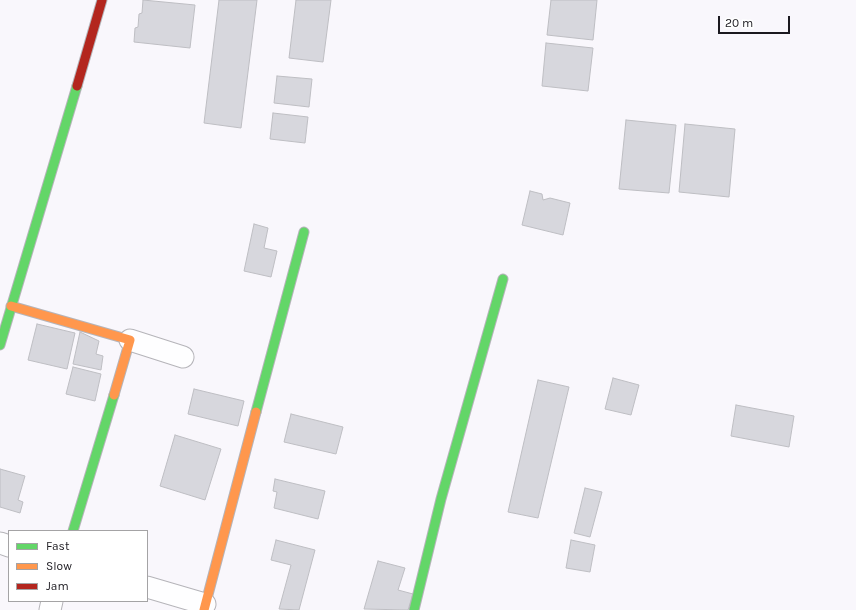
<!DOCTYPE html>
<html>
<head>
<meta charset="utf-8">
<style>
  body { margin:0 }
  #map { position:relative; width:856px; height:610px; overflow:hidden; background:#f9f7fc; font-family:Karla,sans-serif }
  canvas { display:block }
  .legend { position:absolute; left:8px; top:530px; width:140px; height:72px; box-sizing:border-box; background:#fff; border:1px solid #a4a3a5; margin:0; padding:5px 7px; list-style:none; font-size:12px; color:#1b191f }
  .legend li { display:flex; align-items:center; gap:8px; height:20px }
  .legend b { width:20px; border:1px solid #a4a3a5 }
  .scale { position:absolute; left:718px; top:16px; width:72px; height:18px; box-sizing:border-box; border:2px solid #1b191f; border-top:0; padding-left:5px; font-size:12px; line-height:14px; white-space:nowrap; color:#1b191f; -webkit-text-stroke:3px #fff; paint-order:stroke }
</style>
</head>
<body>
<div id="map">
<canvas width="856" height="610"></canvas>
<ul class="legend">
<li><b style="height:5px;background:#63d668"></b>Fast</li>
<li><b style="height:5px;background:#ff974d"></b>Slow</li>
<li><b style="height:5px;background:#b3261e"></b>Jam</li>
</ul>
<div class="scale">20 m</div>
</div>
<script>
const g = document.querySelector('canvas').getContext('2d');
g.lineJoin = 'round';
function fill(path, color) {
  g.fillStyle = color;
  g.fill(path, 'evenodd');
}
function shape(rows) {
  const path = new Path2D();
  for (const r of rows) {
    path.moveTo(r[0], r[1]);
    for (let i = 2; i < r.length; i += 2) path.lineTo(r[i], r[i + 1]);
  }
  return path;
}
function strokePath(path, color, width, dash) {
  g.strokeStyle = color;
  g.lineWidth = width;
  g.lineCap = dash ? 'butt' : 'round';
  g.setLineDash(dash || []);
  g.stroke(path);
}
const building = shape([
  [143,0,195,5,190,48,134,42,135,28,138,27,139,14,142,13,143,0],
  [219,0,257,0,241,128,204,123,219,0],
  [296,0,331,0,323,62,289,58,296,0],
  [551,0,597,0,593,40,547,35,551,0],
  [546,43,593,48,588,91,542,86,546,43],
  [277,76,312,79,309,107,274,103,277,76],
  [273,113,308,117,305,143,270,139,273,113],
  [626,120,676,125,669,193,619,189,626,120],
  [685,124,735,129,729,197,679,192,685,124],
  [530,191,542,194,543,200,550,198,570,203,563,235,522,225,530,191],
  [254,224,268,228,264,248,277,251,271,277,244,271,254,224],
  [37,324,75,333,67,369,28,360,37,324],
  [80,332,99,341,96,354,103,356,101,370,73,364,80,332],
  [73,367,101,374,95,401,66,394,73,367],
  [613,378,639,385,631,415,605,409,613,378],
  [538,380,569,387,538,518,508,512,538,380],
  [194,389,244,401,238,426,188,414,194,389],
  [736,405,794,416,789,447,731,436,736,405],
  [291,414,343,427,336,454,284,442,291,414],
  [175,435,221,449,205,500,160,486,175,435],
  [0,469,25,476,18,500,23,502,20,513,0,507,0,469],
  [275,479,325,491,318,519,274,508,277,492,273,491,275,479],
  [585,488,602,492,590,537,574,533,585,488],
  [276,540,315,550,299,610,279,609,291,565,271,560,276,540],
  [571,540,595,545,590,572,566,568,571,540],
  [378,561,405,568,398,590,413,594,408,610,364,609,378,561]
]);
fill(building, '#d7d7dd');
strokePath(building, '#bebec3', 1);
const street = shape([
  [130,340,183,357],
  [0,543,9,546],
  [147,587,205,604],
  [50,610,52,601]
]);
const fast = shape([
  [0,345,77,86],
  [256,412,304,232],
  [73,531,114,395],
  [414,610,441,499,503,279]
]);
const slow = shape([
  [11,306,130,340,114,395],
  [204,610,256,412]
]);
const jam = shape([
  [77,86,102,0]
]);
strokePath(street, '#b5b4b9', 23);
strokePath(fast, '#b5b4b9', 11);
strokePath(slow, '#b5b4b9', 11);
strokePath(jam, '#b5b4b9', 11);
strokePath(street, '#fefeff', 21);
strokePath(fast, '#63d668', 9);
strokePath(slow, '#ff974d', 9);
strokePath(jam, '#b3261e', 9);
</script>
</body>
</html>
